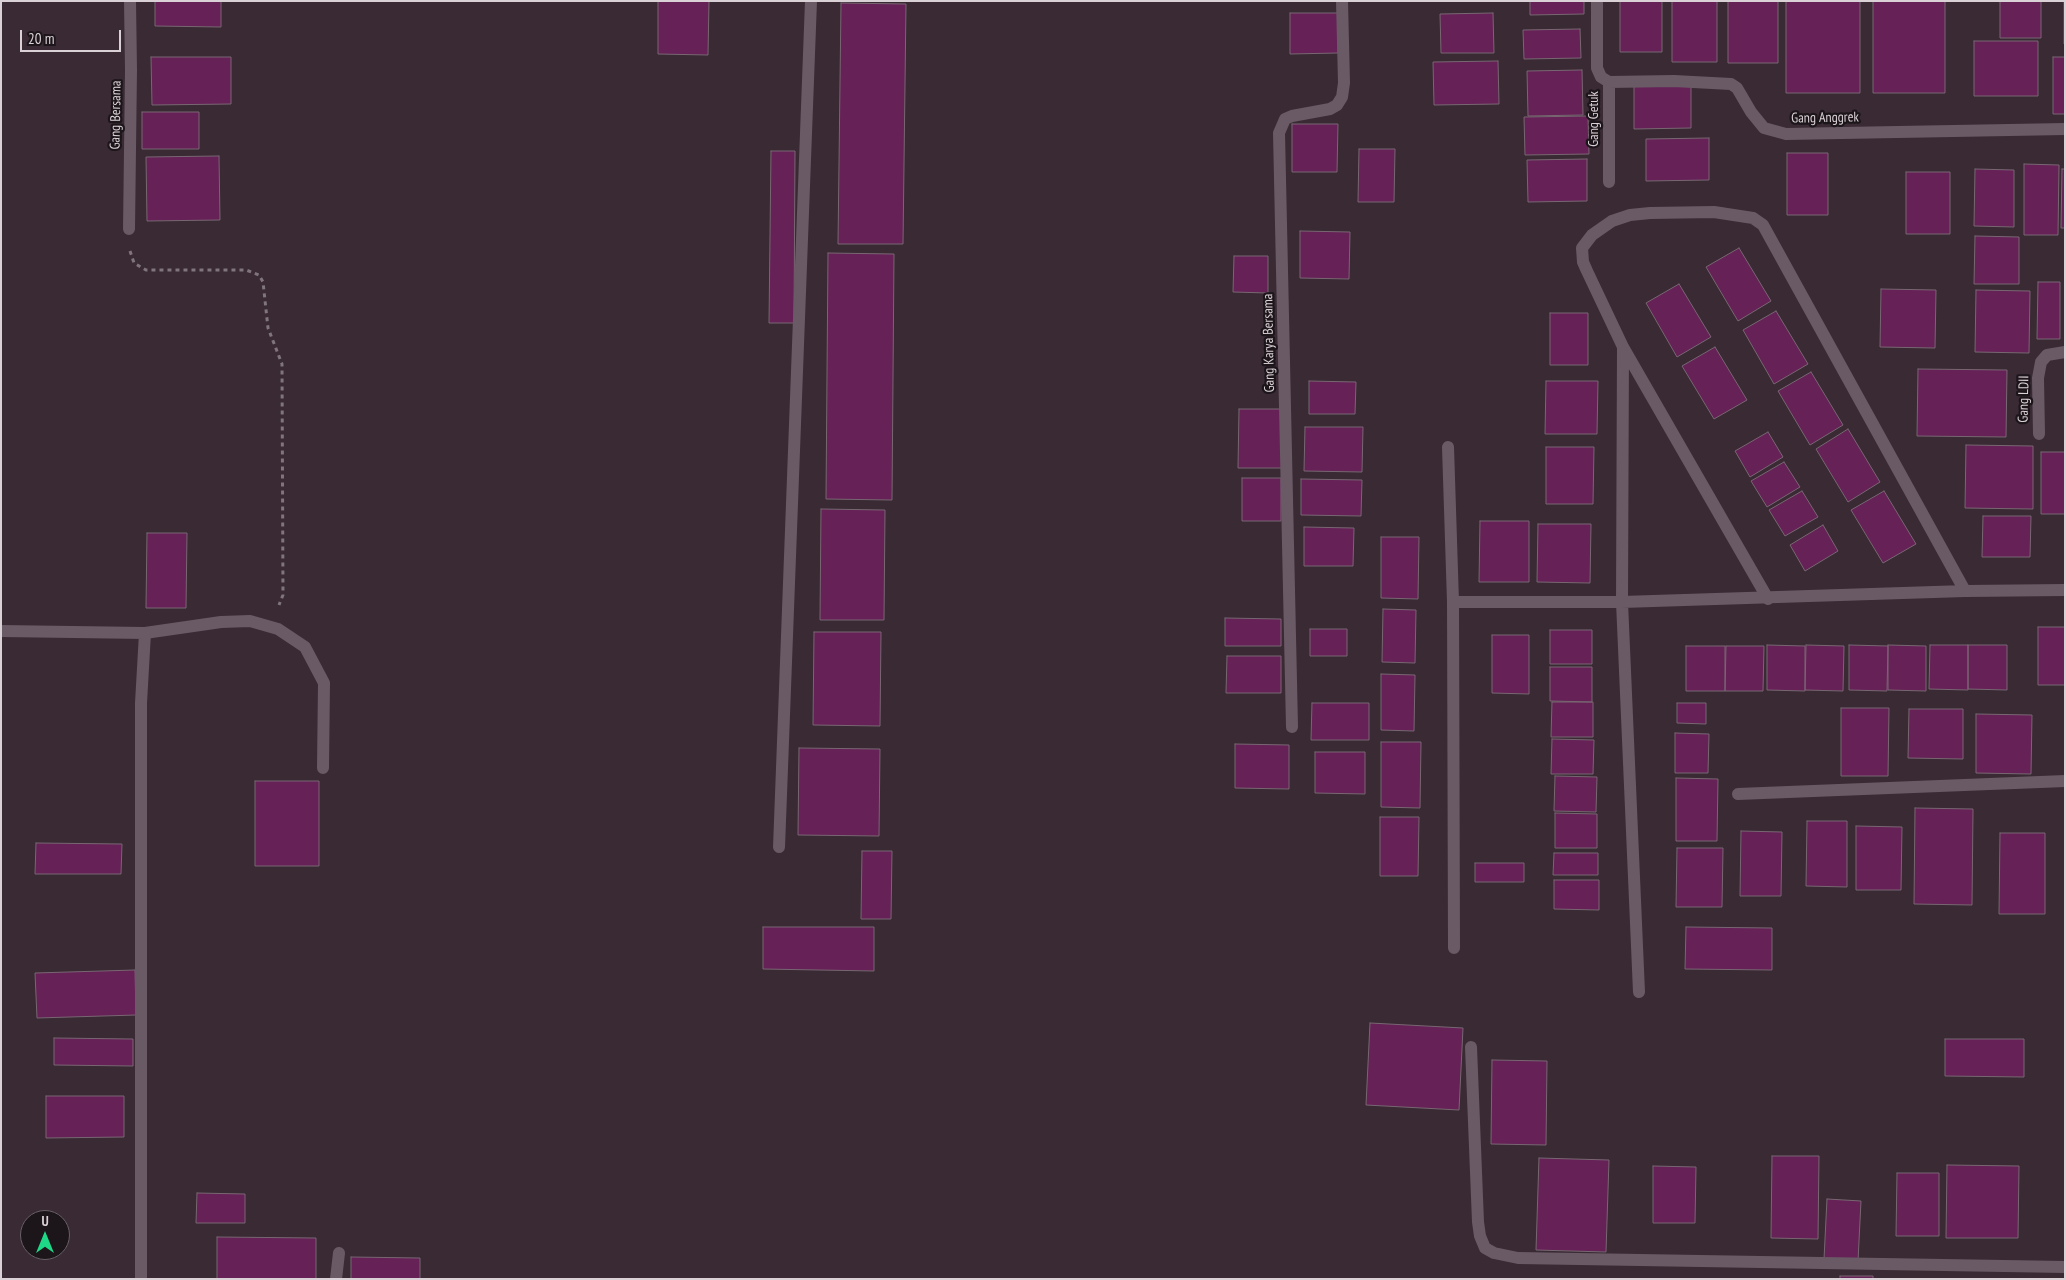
<!DOCTYPE html>
<html>
<head>
<meta charset="utf-8">
<style>
  body { margin:0 }
  #map { position:relative; width:2066px; height:1280px; overflow:hidden; background:#392a34; font-family:"PT Sans Narrow",sans-serif }
  canvas { display:block }
  .frame { position:absolute; inset:0; border:2px solid #dad1d7; pointer-events:none }
  .north { position:absolute; left:20px; top:1210px; width:50px; height:50px; box-sizing:border-box; background:#1c151a; border:1px solid #686066; border-radius:50%; rotate:0deg; font-size:14px; font-weight:700; line-height:20px; text-align:center; color:#dad1d7 }
  .north::after { content:''; display:block; margin:auto; width:18px; height:22px; background:#1ed887; clip-path:polygon(50% 0,100% 100%,50% 72%,0 100%) }
  .scale { position:absolute; left:20px; top:30px; width:101px; height:22px; box-sizing:border-box; border:2px solid #dad1d7; border-top:0; padding-left:6px; font-size:15px; line-height:18px; white-space:nowrap; color:#dad1d7; -webkit-text-stroke:4px #1c151a; paint-order:stroke }
</style>
</head>
<body>
<div id="map">
<canvas width="2066" height="1280"></canvas>
<div class="frame"></div>
<div class="north">U</div>
<div class="scale">20 m</div>
</div>
<script>
const g = document.querySelector('canvas').getContext('2d');
g.lineJoin = 'round';
function fill(path, color) {
  g.fillStyle = color;
  g.fill(path, 'evenodd');
}
function shape(rows) {
  const path = new Path2D();
  for (const r of rows) {
    path.moveTo(r[0], r[1]);
    for (let i = 2; i < r.length; i += 2) path.lineTo(r[i], r[i + 1]);
  }
  return path;
}
function strokePath(path, color, width, dash) {
  g.strokeStyle = color;
  g.lineWidth = width;
  g.lineCap = dash ? 'butt' : 'round';
  g.setLineDash(dash || []);
  g.stroke(path);
}
function label(font, color, halo, rows, align = 'center') {
  g.font = font + ' "PT Sans Narrow",sans-serif';
  g.lineWidth = 4.5;
  g.setLineDash([]);
  g.textBaseline = 'middle';
  g.strokeStyle = halo;
  g.fillStyle = color;
  for (const [text, x, y, turn = 0] of rows) {
    g.save();
    g.translate(x, y);
    g.rotate((+turn || 0) * Math.PI / 180);
    g.textAlign = isNaN(turn) ? turn : align;
    if (halo) g.strokeText(text, 0, 0);
    g.fillText(text, 0, 0);
    g.restore();
  }
}
const building = shape([
  [155,1,221,1,221,27,155,26,155,1],
  [658,1,709,1,708,55,658,54,658,1],
  [1530,1,1584,1,1584,14,1530,15,1530,1],
  [1620,1,1662,1,1662,52,1620,52,1620,1],
  [1672,1,1717,1,1717,62,1672,62,1672,1],
  [1728,1,1778,1,1778,63,1728,63,1728,1],
  [1786,1,1860,1,1860,93,1786,93,1786,1],
  [1873,1,1945,1,1945,93,1873,93,1873,1],
  [2000,1,2041,1,2041,38,2000,38,2000,1],
  [2064,1,2065,1,2065,44,2064,44,2064,1],
  [841,3,906,4,903,244,838,244,841,3],
  [1290,13,1338,13,1338,53,1290,54,1290,13],
  [1493,13,1494,53,1441,53,1440,14,1493,13],
  [1580,29,1581,58,1524,59,1523,30,1580,29],
  [1974,41,2038,41,2038,96,1974,96,1974,41],
  [151,57,231,57,231,104,152,105,151,57],
  [2053,57,2065,57,2065,114,2053,114,2053,57],
  [1498,61,1499,104,1434,105,1433,62,1498,61],
  [1582,70,1583,115,1528,116,1527,71,1582,70],
  [1691,85,1691,128,1634,129,1634,86,1691,85],
  [142,112,199,112,199,149,142,149,142,112],
  [1588,116,1589,154,1525,155,1524,117,1588,116],
  [1292,124,1338,124,1337,172,1292,172,1292,124],
  [1709,138,1709,180,1646,181,1646,139,1709,138],
  [1359,149,1395,149,1394,202,1358,202,1359,149],
  [771,151,795,151,794,323,769,323,771,151],
  [1787,153,1828,153,1828,215,1787,215,1787,153],
  [219,156,220,220,147,221,146,157,219,156],
  [1587,159,1587,201,1528,202,1527,160,1587,159],
  [2024,164,2059,165,2058,235,2024,235,2024,164],
  [1975,169,2014,170,2014,227,1974,226,1975,169],
  [2062,169,2065,169,2065,228,2061,228,2062,169],
  [1906,172,1950,172,1950,234,1906,234,1906,172],
  [1300,231,1350,232,1349,279,1300,278,1300,231],
  [1975,236,2019,237,2019,284,1974,284,1975,236],
  [1739,248,1771,301,1738,321,1706,267,1739,248],
  [828,253,894,254,892,500,826,499,828,253],
  [1234,256,1268,256,1268,293,1233,292,1234,256],
  [2038,282,2060,282,2060,339,2037,339,2038,282],
  [1679,284,1711,337,1677,357,1646,303,1679,284],
  [1881,289,1936,290,1935,348,1880,347,1881,289],
  [1976,290,2030,291,2029,353,1975,352,1976,290],
  [1776,311,1808,364,1774,384,1743,330,1776,311],
  [1550,313,1588,313,1588,365,1550,365,1550,313],
  [1715,347,1747,400,1714,419,1682,366,1715,347],
  [1918,369,2007,370,2006,437,1917,436,1918,369],
  [1811,372,1843,425,1810,445,1778,391,1811,372],
  [1309,381,1356,382,1355,414,1309,414,1309,381],
  [1546,381,1598,381,1597,434,1545,434,1546,381],
  [1239,409,1283,409,1282,468,1238,468,1239,409],
  [1305,427,1363,427,1362,472,1304,471,1305,427],
  [1848,429,1880,482,1848,502,1816,449,1848,429],
  [1768,432,1783,457,1750,477,1735,451,1768,432],
  [1966,445,2033,446,2033,509,1965,508,1966,445],
  [1546,447,1594,447,1593,504,1546,504,1546,447],
  [2041,452,2065,452,2065,514,2041,514,2041,452],
  [1784,462,1800,487,1767,507,1751,481,1784,462],
  [1242,478,1281,478,1281,521,1242,521,1242,478],
  [1301,479,1362,480,1361,516,1301,515,1301,479],
  [1802,491,1818,517,1785,536,1769,510,1802,491],
  [1884,491,1916,544,1883,563,1851,510,1884,491],
  [821,509,885,510,884,620,820,620,821,509],
  [1983,516,2031,516,2030,557,1982,557,1983,516],
  [1480,521,1529,521,1529,582,1479,582,1480,521],
  [1538,524,1591,524,1590,583,1537,582,1538,524],
  [1823,525,1838,551,1805,571,1790,545,1823,525],
  [1304,527,1354,528,1353,566,1304,566,1304,527],
  [147,533,187,533,186,608,146,608,147,533],
  [1381,537,1419,537,1418,599,1381,598,1381,537],
  [1383,609,1416,610,1415,663,1382,662,1383,609],
  [1225,618,1281,619,1281,646,1225,646,1225,618],
  [2038,627,2065,627,2065,685,2038,685,2038,627],
  [1310,629,1347,629,1347,656,1310,656,1310,629],
  [1550,630,1592,630,1592,664,1550,664,1550,630],
  [814,632,881,632,880,726,813,725,814,632],
  [1492,635,1529,635,1529,694,1492,693,1492,635],
  [1767,645,1805,646,1805,691,1767,690,1767,645],
  [1806,645,1844,646,1843,691,1805,690,1806,645],
  [1849,645,1888,646,1887,691,1849,690,1849,645],
  [1888,645,1926,646,1926,691,1888,690,1888,645],
  [1930,645,1968,645,1968,690,1929,689,1930,645],
  [1968,645,2007,645,2007,690,1968,689,1968,645],
  [1686,646,1725,646,1725,691,1686,691,1686,646],
  [1726,646,1764,646,1763,691,1725,691,1726,646],
  [1227,656,1281,656,1281,693,1226,693,1227,656],
  [1550,667,1592,667,1592,702,1550,701,1550,667],
  [1381,674,1415,675,1414,731,1381,730,1381,674],
  [1552,702,1593,702,1593,737,1551,737,1552,702],
  [1312,703,1369,703,1369,740,1311,740,1312,703],
  [1677,703,1706,703,1706,724,1677,723,1677,703],
  [1841,708,1889,708,1888,776,1841,776,1841,708],
  [1909,709,1963,709,1963,759,1908,758,1909,709],
  [1976,714,2032,715,2031,774,1976,773,1976,714],
  [1675,733,1709,734,1708,773,1675,773,1675,733],
  [1552,739,1594,740,1593,774,1551,774,1552,739],
  [1381,742,1421,742,1420,808,1381,807,1381,742],
  [1235,744,1289,745,1289,789,1235,788,1235,744],
  [799,748,880,749,879,836,798,835,799,748],
  [1315,752,1365,752,1365,794,1315,793,1315,752],
  [1555,776,1597,777,1596,812,1554,811,1555,776],
  [1676,778,1718,779,1717,841,1676,841,1676,778],
  [255,781,319,781,319,866,255,866,255,781],
  [1915,808,1973,809,1972,905,1914,904,1915,808],
  [1555,813,1597,814,1597,848,1555,848,1555,813],
  [1380,817,1419,817,1418,876,1380,876,1380,817],
  [1807,821,1847,821,1847,887,1806,886,1807,821],
  [1856,826,1902,827,1901,890,1856,890,1856,826],
  [1741,831,1782,832,1781,896,1740,896,1741,831],
  [2000,833,2045,833,2045,914,1999,914,2000,833],
  [36,843,122,844,121,874,35,874,36,843],
  [1677,848,1723,848,1722,907,1676,907,1677,848],
  [862,851,892,851,891,919,861,919,862,851],
  [1554,853,1598,853,1598,875,1553,875,1554,853],
  [1475,863,1524,863,1524,882,1475,882,1475,863],
  [1554,880,1599,880,1599,910,1554,909,1554,880],
  [763,927,874,927,874,971,763,969,763,927],
  [1686,927,1772,928,1772,970,1685,969,1686,927],
  [135,970,136,1015,37,1018,35,973,135,970],
  [1370,1023,1463,1028,1459,1110,1366,1105,1370,1023],
  [54,1038,133,1039,133,1066,54,1065,54,1038],
  [1945,1039,2024,1039,2024,1077,1945,1076,1945,1039],
  [1492,1060,1547,1061,1546,1145,1491,1144,1492,1060],
  [46,1096,124,1096,124,1137,46,1138,46,1096],
  [1772,1156,1819,1156,1818,1239,1771,1238,1772,1156],
  [1539,1158,1609,1160,1606,1252,1536,1250,1539,1158],
  [1947,1165,2019,1166,2018,1238,1946,1238,1947,1165],
  [1653,1166,1696,1167,1695,1223,1653,1223,1653,1166],
  [1897,1173,1939,1173,1939,1236,1896,1236,1897,1173],
  [197,1193,245,1194,245,1223,196,1223,197,1193],
  [1827,1199,1861,1201,1858,1261,1824,1259,1827,1199],
  [217,1237,316,1238,316,1279,217,1279,217,1237],
  [351,1257,420,1258,420,1279,351,1279,351,1257],
  [1840,1276,1873,1276,1873,1279,1840,1279,1840,1276]
]);
fill(building, '#662157');
strokePath(building, '#786772', 1);
strokePath(shape([
  [130,251,134,263,146,270,246,270,259,275,263,282,268,328,282,364,283,595,279,605]
]), '#81757d', 3, [4, 4]);
strokePath(shape([
  [145,633,221,622,250,621,278,629,305,647,324,683,323,768],
  [779,847,811,1]
]), '#6a5a65', 12);
strokePath(shape([
  [1597,1,1597,68,1601,77,1609,82,1609,182],
  [1609,82,1674,81,1731,84,1737,88,1751,112,1764,128,1786,134,2065,129],
  [129,229,131,70,130,1],
  [1623,347,1622,602,1639,992],
  [2039,434,2038,378,2041,362,2047,355,2065,352],
  [1448,447,1453,602,1622,602,1965,591,2065,590],
  [1768,599,1623,347,1587,271,1583,262,1582,248,1592,235,1612,221,1630,215,1650,213,1714,212,1753,218,1763,225,1965,591],
  [1453,602,1454,948],
  [1,631,145,633,141,703,141,1279],
  [1292,727,1279,133,1285,119,1292,116,1330,109,1337,105,1342,97,1344,83,1342,1],
  [1738,794,2065,781],
  [1471,1047,1478,1222,1480,1236,1485,1248,1494,1253,1518,1258,2065,1267],
  [336,1279,339,1253]
]), '#6a5a65', 12);
label('14px', '#dad1d7', '#1c151a', [
  ["Gang Bersama",116,115,-89],
  ["Gang Anggrek",1825,118,-1],
  ["Gang Getuk",1594,119,-90],
  ["Gang Karya Bersama",1269,343,-91],
  ["Gang LDII",2024,399,-89]
]);
</script>
</body>
</html>
